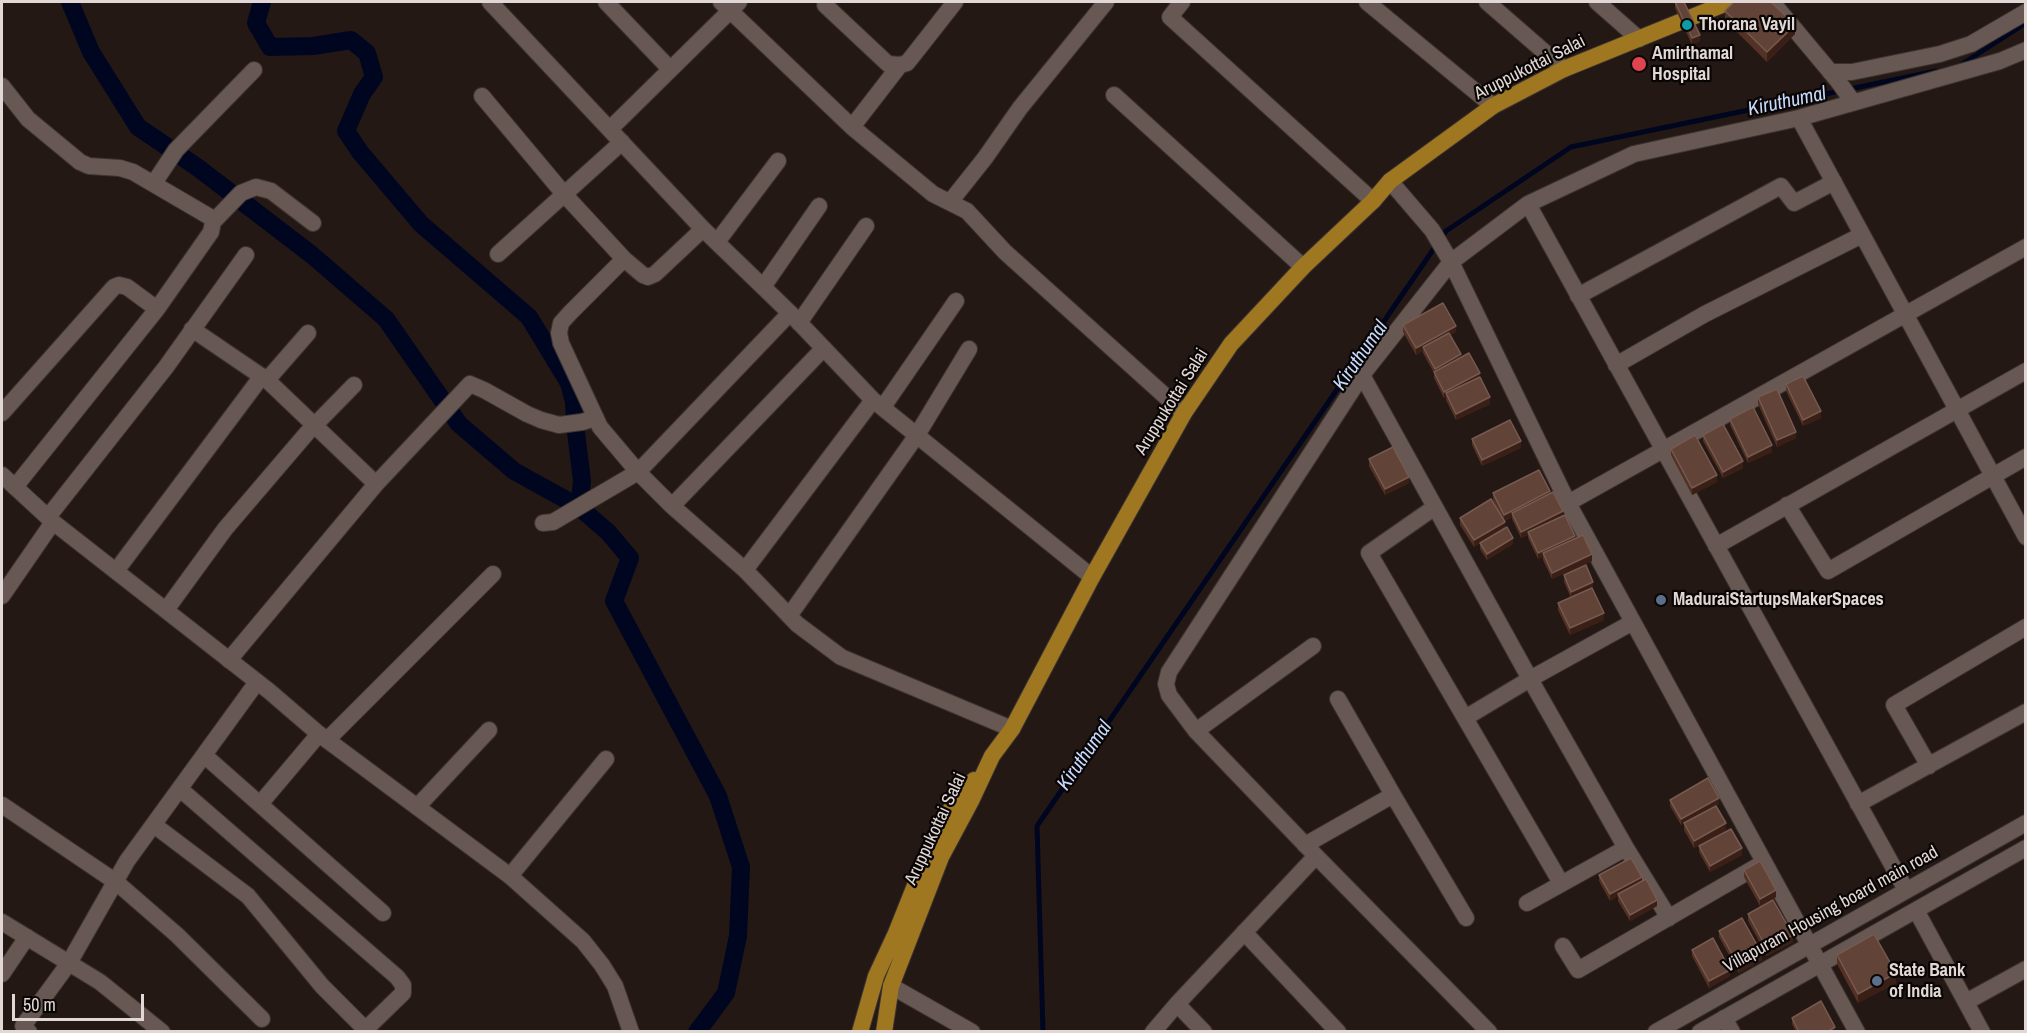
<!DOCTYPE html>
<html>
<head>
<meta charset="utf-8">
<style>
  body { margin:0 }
  #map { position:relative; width:2027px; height:1033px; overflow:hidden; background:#241814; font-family:"Archivo Narrow",sans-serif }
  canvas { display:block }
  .frame { position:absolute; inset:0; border:3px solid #e1d8d5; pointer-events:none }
  .scale { position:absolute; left:12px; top:994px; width:132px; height:27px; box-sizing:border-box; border:3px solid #e1d8d5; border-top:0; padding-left:8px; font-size:18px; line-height:21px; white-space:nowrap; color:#e1d8d5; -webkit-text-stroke:4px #090504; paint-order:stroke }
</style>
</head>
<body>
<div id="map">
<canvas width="2027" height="1033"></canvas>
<div class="frame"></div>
<div class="scale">50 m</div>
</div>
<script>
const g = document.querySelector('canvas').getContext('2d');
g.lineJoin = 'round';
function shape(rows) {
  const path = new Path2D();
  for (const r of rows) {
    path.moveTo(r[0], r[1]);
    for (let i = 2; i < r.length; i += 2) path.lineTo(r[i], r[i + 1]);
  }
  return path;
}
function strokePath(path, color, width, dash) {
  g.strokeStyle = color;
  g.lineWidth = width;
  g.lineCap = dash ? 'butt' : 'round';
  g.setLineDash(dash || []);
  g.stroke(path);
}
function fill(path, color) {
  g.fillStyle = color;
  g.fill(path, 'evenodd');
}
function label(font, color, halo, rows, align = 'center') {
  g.font = font + ' "Archivo Narrow",sans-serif';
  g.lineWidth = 4.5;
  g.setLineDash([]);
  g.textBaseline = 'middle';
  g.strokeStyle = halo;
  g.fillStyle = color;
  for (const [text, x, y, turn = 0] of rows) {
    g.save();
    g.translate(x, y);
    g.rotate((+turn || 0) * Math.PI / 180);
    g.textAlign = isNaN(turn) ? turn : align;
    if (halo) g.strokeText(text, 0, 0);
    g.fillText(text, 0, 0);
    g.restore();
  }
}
strokePath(shape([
  [1959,66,2026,23],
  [1043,1032,1037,826,1446,231,1571,147,1936,71]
]), '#000620', 5);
strokePath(shape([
  [70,2,91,52,138,127,197,167,312,255,386,319,459,424,514,471,579,507],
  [262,2,256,23,270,47,313,46,351,40,367,53,374,77,362,94,346,131,360,152,421,224,529,317,569,383,574,402,575,424,582,481,579,507,608,532,630,558,614,601,718,796,741,867,738,936,726,993,697,1032]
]), '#000620', 18);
const minor = shape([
  [490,2,703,229,790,313,873,400,1092,577],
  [606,2,670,69],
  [721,2,852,127,933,194,967,211,1005,252,1184,413],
  [1182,2,1170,17,1373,201],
  [1367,2,1493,106],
  [1487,2,1564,69],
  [1597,2,1639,39],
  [1772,2,1838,81,1853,102],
  [825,5,888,64,900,65,907,63,915,53,955,2],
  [1830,72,1852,72,1940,54,1971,44,2026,12],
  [2,86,28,119,80,162,89,166,120,168,133,172,210,217,213,222,211,232,157,309,15,487],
  [1114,95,1303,267],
  [482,96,564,194,624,259,643,275,648,277,655,274,703,229],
  [1799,118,2026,537],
  [852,127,900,65],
  [610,129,739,2],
  [1390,181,1432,230,1451,262,1568,503,1857,1032],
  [154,183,176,150,254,70],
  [950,202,985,158,1020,108,1106,2],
  [1528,204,1906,890],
  [213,222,241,193,256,187,271,191,313,223],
  [717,242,778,161],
  [498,254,622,142],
  [763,287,819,206],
  [1578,296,1781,186,1794,203,1834,182],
  [790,313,638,472,672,506,745,570,797,624,841,657,1012,729],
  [799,323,866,226],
  [192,329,267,380,376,484,229,660],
  [1616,365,1705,314,1862,235],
  [1362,375,1530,679,1626,848,1527,903],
  [267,380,308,333],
  [883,407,956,301],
  [2,413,114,287,119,285,127,287,157,309],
  [376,484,470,384,484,390,527,414,541,420,559,425,582,422,596,418],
  [1568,503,2026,247],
  [1787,505,1828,571,2026,457],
  [672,506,823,349],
  [1435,507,1369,553,1561,883],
  [48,517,166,367,246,255],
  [543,523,553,522,638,472,600,427,561,343,559,333,561,323,570,313,624,259],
  [1716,546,2026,371],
  [745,570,873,400],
  [116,571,262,376],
  [166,610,225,529,307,433,354,385],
  [789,616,917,435,969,349],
  [1338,699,1393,795],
  [1465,718,1530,679,1633,622],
  [1196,731,1313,646],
  [327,740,493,574],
  [204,755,383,913],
  [1929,766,1894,705,2026,627],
  [180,789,397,977,403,985,403,993,366,1029],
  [260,804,319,734],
  [1858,804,2026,712],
  [2,805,116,882,177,935,262,1019],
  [417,807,489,730],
  [154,825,248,896,322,986,368,1032],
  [1305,845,1393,795,1466,918],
  [1626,848,1669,918],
  [510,876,606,759],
  [1916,910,1982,1032],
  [2,922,100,982,162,1032],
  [1244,932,1338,1032],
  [1563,946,1578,970,1763,863],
  [2,974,27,937],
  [1966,1002,2026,969],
  [1177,1004,1204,1032],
  [1724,1018,1732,1032],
  [29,1032,23,1026,69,963,127,861,257,682],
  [1153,1032,1177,1004,1316,856],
  [1489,1032,1316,856,1196,731,1169,695,1166,684,1169,672,1362,375,1451,262,1528,204,1634,154,1799,118,2000,61,2026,50],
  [1656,1032,2026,823],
  [1700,1032,2026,848]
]);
const tertiary = shape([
  [2,475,53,522,269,691,319,734,510,876,583,941,602,965,615,986,631,1032],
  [2,596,53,522],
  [891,986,972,1032]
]);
const primary = shape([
  [860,1032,876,976,896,933,932,843,952,807,974,780],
  [884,1032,891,986,941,857,971,801,992,756,1012,729,1092,577,1184,413,1231,344,1303,267,1373,201,1390,181,1493,106,1564,69,1729,2]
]);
strokePath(minor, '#3c3330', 18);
strokePath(tertiary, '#3c3330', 18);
strokePath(primary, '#3c3330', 18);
strokePath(minor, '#675853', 16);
strokePath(tertiary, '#675853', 16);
strokePath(primary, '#9f7721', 16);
fill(shape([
  [1675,2,1700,41,1692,45,1675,8],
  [1725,11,1795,34,1767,62,1725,20],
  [1403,325,1456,332,1450,335,1461,357,1480,377,1490,404,1456,420,1446,400,1446,397,1444,398,1434,378,1434,373,1423,353,1423,351,1416,355,1403,332],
  [1786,384,1821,418,1803,426,1786,391],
  [1758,397,1796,438,1777,447,1758,404],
  [1730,419,1772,452,1748,463,1730,425],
  [1703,435,1743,468,1723,478,1703,441],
  [1472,439,1521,448,1482,466,1472,445],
  [1671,449,1717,482,1692,495,1671,455],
  [1369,459,1409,483,1385,495,1369,466],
  [1493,493,1550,494,1575,538,1592,561,1552,579,1543,560,1543,557,1538,559,1528,538,1528,535,1521,538,1512,519,1512,517,1505,521,1505,528,1513,544,1487,560,1480,549,1480,543,1474,547,1460,525,1460,518,1498,510,1493,500],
  [1564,575,1593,588,1592,588,1604,620,1570,635,1558,610,1558,603,1571,598,1564,582],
  [1670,800,1719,804,1716,806,1726,830,1694,848,1684,830,1684,823,1681,825,1670,806],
  [1699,846,1742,855,1710,872,1699,852],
  [1744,870,1776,897,1760,906,1744,877],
  [1599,875,1642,881,1657,906,1630,921,1618,901,1618,896,1610,901,1599,881],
  [1748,914,1793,942,1767,956,1748,921],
  [1719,931,1762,960,1739,973,1719,937],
  [1692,950,1730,976,1709,988,1692,956],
  [1837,955,1896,983,1858,1003,1837,964],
  [1792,1018,1835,1032,1796,1032,1792,1024]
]), '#533124');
fill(shape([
  [1795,25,1795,34,1767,62,1767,52],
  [1700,35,1700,41,1692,45,1692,38],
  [1456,326,1456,332,1425,350,1423,347,1423,351,1416,355,1416,348],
  [1461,354,1461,361,1435,375,1435,369],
  [1480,373,1480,380,1446,393,1446,397,1444,398,1444,392],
  [1490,397,1490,404,1456,420,1456,414],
  [1821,411,1821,418,1803,426,1803,420],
  [1796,432,1796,438,1777,447,1777,440],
  [1521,441,1521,448,1482,466,1482,460],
  [1772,445,1772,452,1748,463,1748,457],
  [1743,461,1743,468,1723,478,1723,472],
  [1717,475,1717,482,1692,495,1692,488],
  [1409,477,1409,483,1385,495,1385,489],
  [1550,491,1550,498,1512,513,1512,517,1504,521,1504,515],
  [1563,511,1563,517,1528,532,1528,535,1521,538,1521,532],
  [1505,522,1505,528,1474,547,1474,540],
  [1575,536,1575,542,1543,553,1543,557,1538,559,1538,553],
  [1513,538,1513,544,1487,560,1487,554],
  [1592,554,1592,561,1552,579,1552,573],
  [1593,582,1593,588,1571,598,1571,592],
  [1604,613,1604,620,1570,635,1570,628],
  [1719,798,1719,804,1681,825,1681,819],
  [1726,823,1726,830,1694,848,1694,841],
  [1742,848,1742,855,1710,872,1710,866],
  [1642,877,1642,884,1618,894,1618,896,1610,901,1610,894],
  [1776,890,1776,897,1760,906,1760,899],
  [1657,900,1657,906,1630,921,1630,915],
  [1793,935,1793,942,1767,956,1767,949],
  [1762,954,1762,960,1739,973,1739,966],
  [1730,970,1730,976,1709,988,1709,981],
  [1896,973,1896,983,1858,1003,1858,994],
  [1835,1027,1835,1032,1827,1032]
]), '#3a1f16');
const building = shape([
  [1675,2,1684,2,1700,35,1692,38,1675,2],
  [1734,2,1771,2,1795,25,1767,52,1725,11,1734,2],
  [1443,303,1456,326,1416,348,1403,325,1443,303],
  [1449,333,1461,354,1435,369,1423,347,1449,333],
  [1469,353,1480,373,1444,392,1434,372,1469,353],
  [1803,376,1821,411,1803,420,1786,384,1803,376],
  [1480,377,1490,397,1456,414,1446,393,1480,377],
  [1777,389,1796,432,1777,440,1758,397,1777,389],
  [1753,407,1772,445,1748,457,1730,419,1753,407],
  [1510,420,1521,441,1482,460,1472,439,1510,420],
  [1723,424,1743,461,1723,472,1703,435,1723,424],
  [1695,435,1717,475,1692,488,1671,449,1695,435],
  [1393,447,1409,477,1385,489,1369,459,1393,447],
  [1539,470,1550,491,1504,515,1493,493,1539,470],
  [1553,492,1563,511,1521,532,1512,513,1553,492],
  [1491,499,1505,522,1474,540,1460,518,1491,499],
  [1565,515,1575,536,1538,553,1528,532,1565,515],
  [1507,527,1513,538,1487,554,1480,543,1507,527],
  [1583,535,1592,554,1552,573,1543,553,1583,535],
  [1586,565,1593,582,1571,592,1564,575,1586,565],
  [1592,588,1604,613,1570,628,1558,603,1592,588],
  [1708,778,1719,798,1681,819,1670,800,1708,778],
  [1716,806,1726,823,1694,841,1684,823,1716,806],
  [1731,829,1742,848,1710,866,1699,846,1731,829],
  [1631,858,1642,877,1610,894,1599,875,1631,858],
  [1760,861,1776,890,1760,899,1744,870,1760,861],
  [1646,879,1657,900,1630,915,1618,894,1646,879],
  [1773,900,1793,935,1767,949,1748,914,1773,900],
  [1742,918,1762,954,1739,966,1719,931,1742,918],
  [1874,934,1896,973,1858,994,1837,955,1874,934],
  [1713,938,1730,970,1709,981,1692,950,1713,938],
  [1821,1001,1835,1027,1827,1032,1799,1032,1792,1018,1821,1001]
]);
fill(building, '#624337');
strokePath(building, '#765a50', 1.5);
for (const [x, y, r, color] of [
  [1687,25,6,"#0f9aa8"],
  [1639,64,8,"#e0444e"],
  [1661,600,6,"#5c6f8a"],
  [1877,981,6,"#5c6f8a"]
]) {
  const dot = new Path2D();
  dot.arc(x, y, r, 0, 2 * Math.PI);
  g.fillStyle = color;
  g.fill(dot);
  strokePath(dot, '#090504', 2);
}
label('bold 18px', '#e1d8d5', '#090504', [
  ["Thorana Vayil",1699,25],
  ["Amirthamal",1652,54],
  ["Hospital",1652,75],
  ["MaduraiStartupsMakerSpaces",1673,600],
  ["State Bank",1889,971],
  ["of India",1889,992]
], 'left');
label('18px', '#e1d8d5', '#090504', [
  ["Aruppukottai Salai",1530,68,-27],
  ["Aruppukottai Salai",1172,402,-58],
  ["Aruppukottai Salai",936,829,-65],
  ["Villapuram Housing board main road",1831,910,-29]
]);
label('italic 20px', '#c6dafd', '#090504', [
  ["Kiruthumal",1787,102,-12],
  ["Kiruthumal",1361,356,-55],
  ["Kiruthumal",1085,756,-55]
]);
</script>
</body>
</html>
